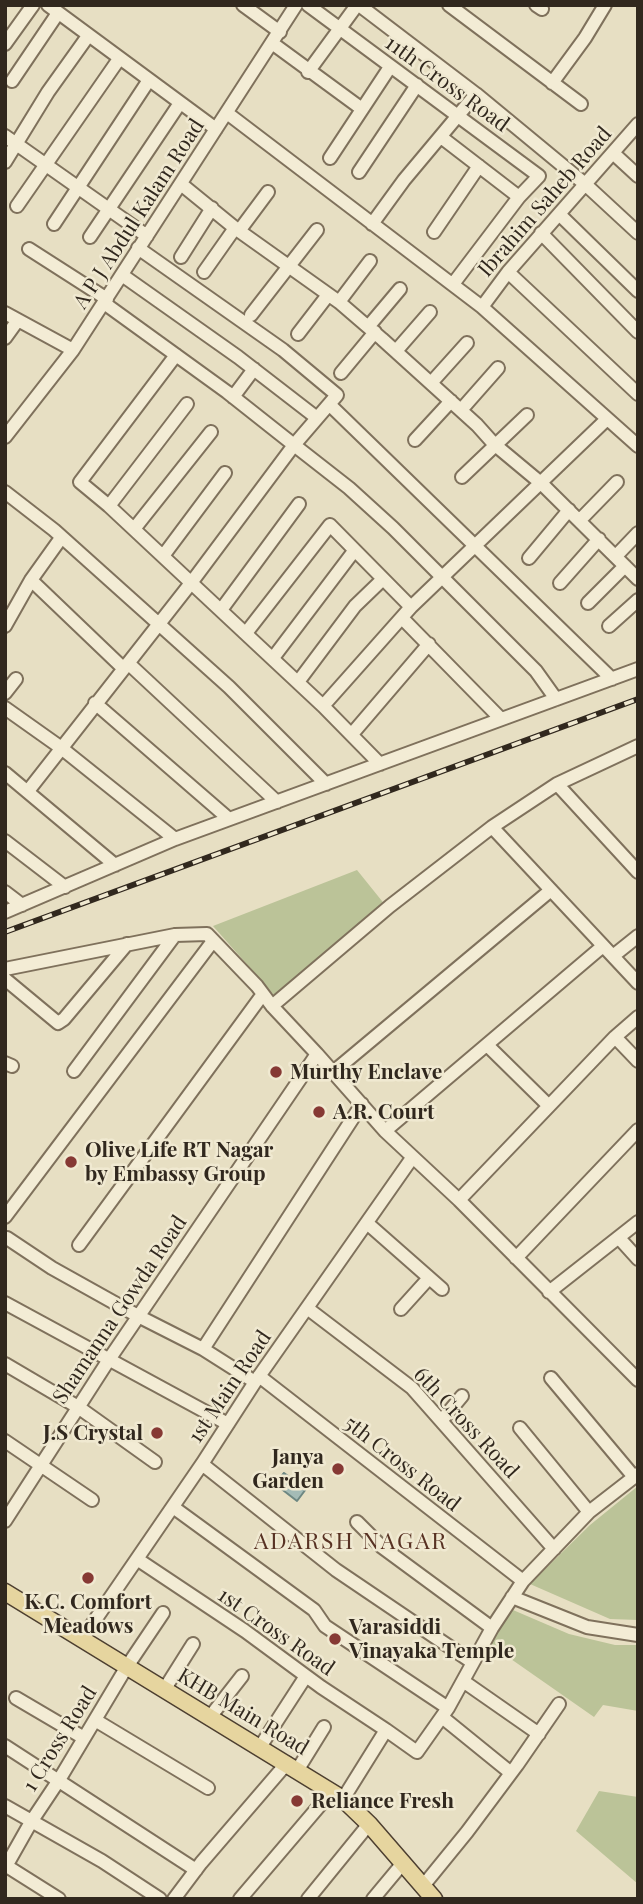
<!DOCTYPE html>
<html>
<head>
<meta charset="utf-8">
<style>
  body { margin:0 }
  #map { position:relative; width:643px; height:1904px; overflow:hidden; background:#e7dfc3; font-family:"Playfair Display",serif }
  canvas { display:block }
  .frame { position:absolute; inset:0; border:7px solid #31281e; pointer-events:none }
</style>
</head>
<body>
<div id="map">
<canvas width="643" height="1904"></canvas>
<div class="frame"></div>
</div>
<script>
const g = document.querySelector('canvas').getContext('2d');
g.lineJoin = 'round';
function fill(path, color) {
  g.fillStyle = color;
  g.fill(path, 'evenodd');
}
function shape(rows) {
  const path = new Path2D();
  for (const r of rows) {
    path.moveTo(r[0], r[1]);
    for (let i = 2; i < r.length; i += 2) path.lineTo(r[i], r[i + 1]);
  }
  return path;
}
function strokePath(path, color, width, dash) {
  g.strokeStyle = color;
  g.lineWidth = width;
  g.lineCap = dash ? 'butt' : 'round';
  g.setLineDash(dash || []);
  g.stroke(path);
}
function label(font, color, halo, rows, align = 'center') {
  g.font = font + ' "Playfair Display",serif';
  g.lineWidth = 5;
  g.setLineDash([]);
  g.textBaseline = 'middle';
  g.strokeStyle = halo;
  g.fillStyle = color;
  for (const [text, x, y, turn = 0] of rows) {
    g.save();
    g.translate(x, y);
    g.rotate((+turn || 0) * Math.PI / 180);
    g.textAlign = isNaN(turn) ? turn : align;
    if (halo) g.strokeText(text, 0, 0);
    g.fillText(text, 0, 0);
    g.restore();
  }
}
fill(shape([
  [357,870,386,906,274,995,213,926],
  [638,1486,638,1620,610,1619,530,1584,590,1525],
  [513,1610,569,1634,615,1645,638,1645,638,1711,603,1705,594,1717,488,1643],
  [599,1791,638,1797,638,1884,576,1831]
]), '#bbc398');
const water = shape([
  [284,1473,306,1489,297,1501,275,1484,284,1473]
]);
fill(water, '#a4bbb6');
strokePath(water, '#6d8782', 2);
const minor = shape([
  [48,5,216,129],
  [243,5,280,32],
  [308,5,539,176,519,197,453,284],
  [359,5,476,94,585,184,638,233],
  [449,5,581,104],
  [536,5,542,9],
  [272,43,362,109],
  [5,44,33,5],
  [308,72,357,5],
  [12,81,58,13],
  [552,83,585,38,605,5],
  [227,113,482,307,638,446],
  [5,136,147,236],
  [441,137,519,197],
  [613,153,638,176],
  [330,158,390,67],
  [5,162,48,92,88,36],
  [359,172,417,85],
  [181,184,235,228,339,302,382,339,477,425,494,444,542,484,638,579],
  [17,206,119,59],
  [559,214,638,291],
  [54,224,149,80],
  [372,224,404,180,476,94],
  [239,231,268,192],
  [434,232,479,166],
  [541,233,638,332],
  [90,237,180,103],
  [29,249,107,299],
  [181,257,212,208],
  [204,272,235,228],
  [508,272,638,394],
  [122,275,238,357,317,418],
  [339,302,370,261],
  [104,303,227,392,294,445,337,395,283,350,138,248],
  [482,307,508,272,638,124],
  [5,313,73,350],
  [251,315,317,230],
  [368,327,400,289],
  [298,334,328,295],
  [5,338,18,320],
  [396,351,430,312],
  [341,373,375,332],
  [431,383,467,343],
  [233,397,254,369],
  [187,404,109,506,323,706],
  [330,405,612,679],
  [461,410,498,368],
  [5,437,73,350,296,5],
  [415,440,451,401],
  [462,477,527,415],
  [5,492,54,530,229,687,326,784],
  [109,506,80,482,176,355],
  [580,520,617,482],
  [134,529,211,432],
  [163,556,225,473],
  [616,556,638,533],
  [529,558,569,510],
  [31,580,123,668],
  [560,583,599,539],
  [588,603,625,566],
  [221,610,299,504],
  [402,618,501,719],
  [5,626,31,580,61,538],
  [609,626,638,600],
  [246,633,330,525,411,607],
  [273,658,354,551],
  [128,663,277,802],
  [298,682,355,606,383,579],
  [5,693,16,679],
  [95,703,229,819],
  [5,708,60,747,175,839],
  [352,734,429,644],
  [380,764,323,706,411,607,607,419],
  [5,773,115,865],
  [557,784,638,872],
  [28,791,191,583,294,445,349,488,393,528,536,671,556,699],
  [492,827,638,983],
  [5,841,65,887],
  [5,892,22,905],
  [5,912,175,839,638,669],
  [613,956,638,936],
  [5,969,175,935,207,934,257,986,272,1006,317,1054,385,1131,459,1200,638,1380],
  [5,979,58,1023,64,1019,127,944],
  [272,1006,390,906,492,827,557,784,638,746],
  [615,1037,638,1061],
  [487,1045,549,1106],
  [5,1063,12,1066],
  [74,1071,175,935],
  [332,1073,551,890],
  [385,1131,603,946],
  [459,1200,615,1037,638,1017],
  [5,1217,213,941],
  [367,1223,442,1289],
  [7,1238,52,1268,138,1316,203,1349,255,1382],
  [619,1238,638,1259],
  [79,1245,263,994],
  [516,1258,638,1130],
  [549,1292,638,1222],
  [5,1303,228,1424],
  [307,1308,412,1388,554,1549],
  [401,1309,429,1278],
  [203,1349,362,1104],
  [5,1364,78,1407,155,1462],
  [259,1376,523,1581],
  [551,1378,634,1477],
  [442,1420,462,1396],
  [520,1428,589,1512],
  [5,1441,92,1500],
  [202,1464,336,1570,472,1662],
  [173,1507,314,1610,325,1626,448,1708],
  [5,1521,110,1358,317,1054],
  [357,1522,382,1547,492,1628],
  [137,1559,245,1631,321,1687,386,1730],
  [512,1597,587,1627,638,1635],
  [82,1639,202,1464,255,1382,412,1158],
  [463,1681,539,1734],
  [164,1690,193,1644],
  [16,1698,84,1738],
  [210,1717,242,1676],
  [442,1717,511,1773],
  [95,1720,208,1788],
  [5,1746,196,1870],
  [260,1747,306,1676],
  [298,1769,324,1727],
  [343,1799,386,1730,417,1752,448,1708,492,1628,523,1581,589,1512,638,1474],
  [5,1806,102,1861,160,1899],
  [5,1865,59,1899],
  [5,1868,31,1822,59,1780,126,1668,163,1613],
  [423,1886,467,1832,517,1765,559,1704],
  [174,1899,201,1863,287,1763],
  [240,1899,332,1791],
  [308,1899,369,1824],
  [373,1899,403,1863]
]);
const major = shape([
  [5,1592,343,1799,369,1824,434,1899]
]);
strokePath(minor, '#7f715c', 16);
strokePath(major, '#4d3f30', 19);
strokePath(minor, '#f3ecd5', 12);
strokePath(major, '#e6d59f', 16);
const rail = shape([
  [5,932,638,699]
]);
strokePath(rail, '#31281e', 6);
strokePath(rail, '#f0e9d1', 3.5, [10]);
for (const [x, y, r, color] of [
  [276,1072,7,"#863934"],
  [319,1112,7,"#863934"],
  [71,1162,7,"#863934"],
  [157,1433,7,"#863934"],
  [338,1469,7,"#863934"],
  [88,1578,7,"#863934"],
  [335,1639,7,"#863934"],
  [297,1801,7,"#863934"]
]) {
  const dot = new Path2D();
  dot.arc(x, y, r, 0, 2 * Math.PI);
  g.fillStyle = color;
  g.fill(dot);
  strokePath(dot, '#f0e9d1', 2.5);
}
label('21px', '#31281e', '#f0e9d1', [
  ["11th Cross Road",447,84,36],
  ["Ibrahim Saheb Road",545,202,-49],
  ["A P J Abdul Kalam Road",139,214,-57],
  ["Shamanna Gowda Road",120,1310,-56],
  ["1st Main Road",230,1387,-56],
  ["6th Cross Road",466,1423,47],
  ["5th Cross Road",402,1464,38],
  ["1st Cross Road",276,1632,35],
  ["KHB Main Road",243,1712,31],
  ["1 Cross Road",60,1739,-58]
]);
label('bold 21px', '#31281e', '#f0e9d1', [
  ["Murthy Enclave",290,1072],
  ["A.R. Court",333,1112],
  ["Olive Life RT Nagar",85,1150],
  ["by Embassy Group",85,1174],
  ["J.S Crystal",143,1433,"right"],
  ["Janya",324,1457,"right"],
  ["Garden",324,1481,"right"],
  ["K.C. Comfort",88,1602,"center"],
  ["Meadows",88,1626,"center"],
  ["Varasiddi",349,1627],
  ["Vinayaka Temple",349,1651],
  ["Reliance Fresh",311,1801]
], 'left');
g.letterSpacing = '2px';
label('23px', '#583223', '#f0e9d1', [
  ["ADARSH NAGAR",351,1542]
]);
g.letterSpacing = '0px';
</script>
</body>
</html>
